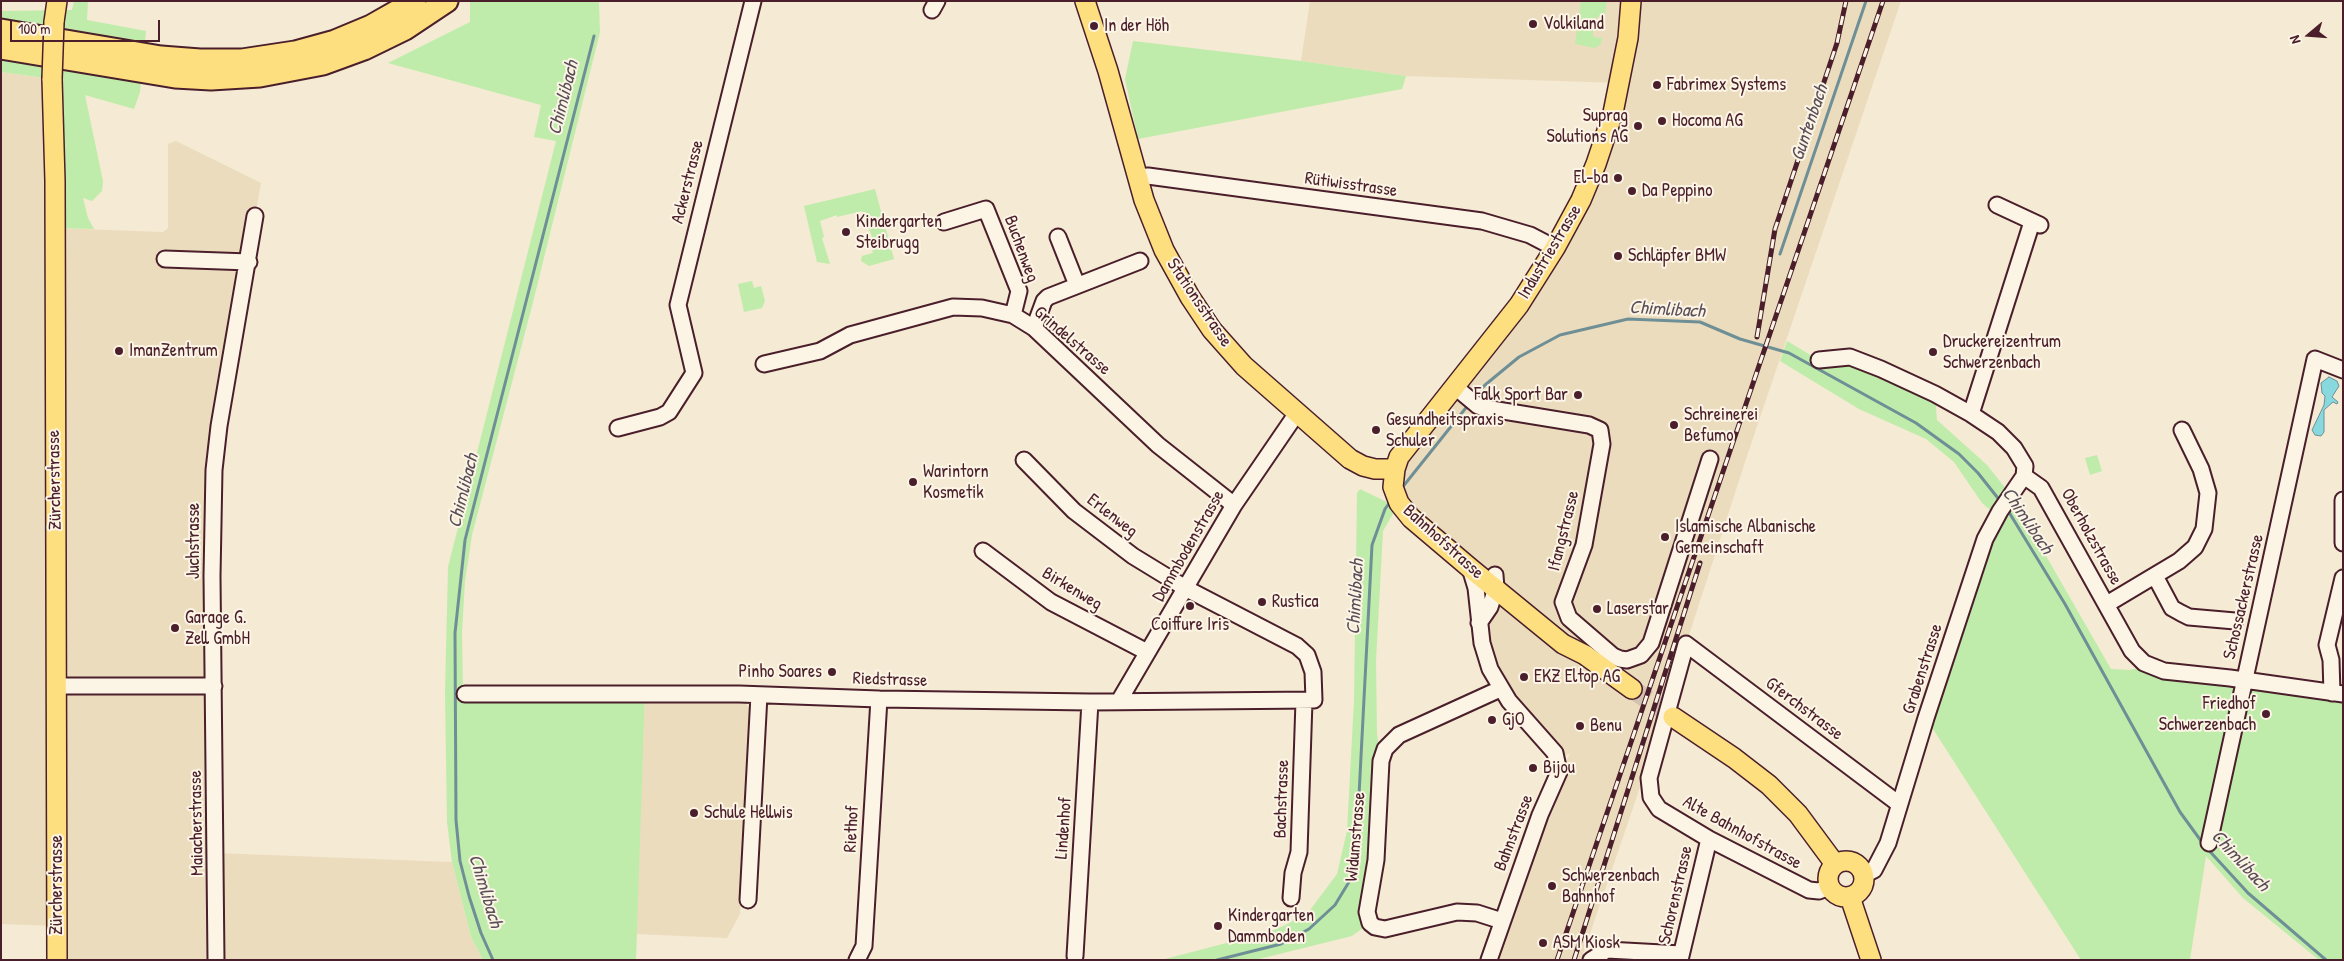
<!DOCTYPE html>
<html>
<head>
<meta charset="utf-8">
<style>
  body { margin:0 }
  #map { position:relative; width:2344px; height:961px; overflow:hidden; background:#f5ead3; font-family:"Patrick Hand",sans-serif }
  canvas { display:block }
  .frame { position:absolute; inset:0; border:2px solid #4a1f2b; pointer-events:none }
  .north { position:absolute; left:2284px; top:10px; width:50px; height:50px; -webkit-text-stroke:4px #fcf5e5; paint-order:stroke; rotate:252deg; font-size:14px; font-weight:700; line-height:20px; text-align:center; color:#4a1f2b }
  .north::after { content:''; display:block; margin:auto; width:18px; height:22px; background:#4a1f2b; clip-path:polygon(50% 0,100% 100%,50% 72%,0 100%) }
  .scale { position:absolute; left:10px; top:20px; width:150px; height:22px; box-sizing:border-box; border:2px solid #4a1f2b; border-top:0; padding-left:6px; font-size:15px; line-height:18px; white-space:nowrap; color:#4a1f2b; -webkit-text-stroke:4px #fcf5e5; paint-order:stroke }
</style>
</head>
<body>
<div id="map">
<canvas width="2344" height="961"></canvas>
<div class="frame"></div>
<div class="north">N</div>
<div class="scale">100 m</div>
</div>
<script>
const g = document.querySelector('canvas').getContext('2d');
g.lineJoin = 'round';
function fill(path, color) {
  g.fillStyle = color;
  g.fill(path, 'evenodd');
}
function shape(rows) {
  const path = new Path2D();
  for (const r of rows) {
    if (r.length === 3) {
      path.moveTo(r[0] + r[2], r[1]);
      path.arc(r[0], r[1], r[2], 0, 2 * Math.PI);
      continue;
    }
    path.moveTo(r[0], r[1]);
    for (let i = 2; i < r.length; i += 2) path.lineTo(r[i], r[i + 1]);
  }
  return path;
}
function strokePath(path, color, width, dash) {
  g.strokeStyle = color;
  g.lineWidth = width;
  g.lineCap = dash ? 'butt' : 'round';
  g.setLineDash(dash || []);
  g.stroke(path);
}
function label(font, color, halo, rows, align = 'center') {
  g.font = font + ' "Patrick Hand",sans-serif';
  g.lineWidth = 4;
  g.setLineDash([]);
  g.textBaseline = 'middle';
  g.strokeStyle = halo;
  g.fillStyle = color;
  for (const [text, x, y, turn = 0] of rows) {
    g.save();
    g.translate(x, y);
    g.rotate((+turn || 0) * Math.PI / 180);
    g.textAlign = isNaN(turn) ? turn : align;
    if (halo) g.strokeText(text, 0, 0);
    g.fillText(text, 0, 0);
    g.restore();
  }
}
fill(shape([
  [1310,1,1901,1,1747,456,1634,805,1581,960,1493,960,1564,765,1570,754,1550,759,1505,705,1470,579,1405,518,1395,469,1555,248,1620,83,1406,76,1301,61],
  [1,72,52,79,55,228,163,232,168,228,168,144,176,141,261,183,219,426,216,853,452,862,471,937,483,960,57,960,57,926,1,924],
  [645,693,739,694,752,712,740,914,727,938,636,934]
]), '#ecdcbe');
fill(shape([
  [74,1,88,1,87,20,146,31,140,92,134,109,85,95,103,181,102,191,92,201,83,198,88,218,94,229,55,228,52,79,1,72,1,11,72,10],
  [470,1,598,1,599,3,600,32,532,306,472,535,465,581,462,633,463,694,645,693,636,960,483,960,471,937,452,862,447,822,445,694,448,567,556,141,534,137,541,105,388,63,470,22],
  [1581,1,1607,1,1604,20,1599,16,1592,21,1593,36,1597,38,1602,37,1601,44,1595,48,1575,44],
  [1133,41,1301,61,1406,76,1402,89,1138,139,1125,79],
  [875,189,894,259,869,266,861,261,862,256,873,253,869,238,872,237,862,211,837,217,837,215,820,221,824,237,822,238,830,264,817,262,804,206],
  [752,281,754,288,761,286,765,301,762,308,744,312,738,284],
  [1787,341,1819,360,1850,357,1935,394,1937,420,1987,465,2011,495,2111,669,2130,670,2138,668,2343,694,2343,960,2319,960,2243,898,2206,856,2190,960,2081,960,1926,718,1997,516,1982,503,1954,462,1926,439,1859,409,1780,361],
  [2097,455,2102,471,2090,475,2085,458],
  [1360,489,1397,507,1383,531,1376,661,1377,734,1381,761,1370,923,1352,936,1255,960,1161,960,1269,932,1286,925,1310,910,1337,874,1347,831,1354,701,1357,493]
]), '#bfecaa');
const water = shape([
  [2329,377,2337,381,2339,386,2332,397,2338,402,2337,404,2333,402,2324,410,2324,432,2321,436,2315,435,2312,430,2324,405,2325,396,2322,393,2321,383,2329,377]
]);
fill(water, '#88d9de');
strokePath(water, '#6f8f96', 1);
strokePath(shape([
  [1780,254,1866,1],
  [1474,397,1485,385,1519,357,1560,335,1628,319,1700,322,1740,339,1789,353,1916,423,1959,454,1978,473,2001,502],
  [1401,489,1469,404],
  [2007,509,2065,604,2180,812,2204,845,2248,893,2326,960],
  [493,960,481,933,469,896,460,861,456,820,455,633,465,540,594,36],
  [1217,960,1281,944,1309,929,1335,905,1355,872,1372,545,1385,509,1390,502]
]), '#6f8f96', 3);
strokePath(shape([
  [1632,689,1673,717]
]), '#d3c1b1', 19, [19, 9]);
const minor = shape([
  [932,10,937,1],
  [1137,177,1148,176,1482,221,1530,235,1555,248],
  [1997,205,2040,225],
  [944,222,986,209,1019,291,1013,315],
  [1058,237,1077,285],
  [165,259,249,262],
  [1034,328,1044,301,1048,297,1140,261],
  [1819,360,1850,357,1881,369,1935,394,1971,414,1998,432,2014,448,2025,466,2024,476,2000,511,1985,539,1926,718,1888,843,1874,870,1864,875],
  [764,364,820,351,850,335,953,307,982,308,1013,315,1034,328,1158,445,1234,505],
  [1454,386,1478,406,1485,408,1589,425,1600,430,1602,444,1584,545,1563,602,1569,618,1613,656,1620,659,1627,660,1641,655,1651,643,1710,459],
  [1971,414,2032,222],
  [618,428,660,417,669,412,694,373,678,305,753,1],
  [2024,476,2041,488,2132,651,2144,663,2164,671,2230,678,2343,694],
  [2343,500,2343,543],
  [983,551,1051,602,1147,652],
  [1470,568,1476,588,1482,643,1490,669,1509,701,1555,753,1559,772,1540,815,1489,960],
  [2155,576,2172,608,2181,613,2189,617,2235,621],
  [2107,604,2179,561,2195,547,2204,529,2208,493,2201,469,2182,430],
  [1479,623,1490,607,1496,588,1495,575],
  [57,686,214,686],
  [1500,689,1399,735,1385,749,1381,761,1376,860,1367,912,1370,923,1375,927,1385,929,1457,912,1477,913,1502,921],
  [2332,693,2331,660,2327,645,2343,578],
  [465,694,739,694,879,699,1090,702,1314,700,1313,672,1307,655,1297,646,1187,589,1133,556,1074,511,1024,460],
  [1119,701,1234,505,1297,413],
  [2209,843,2315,359,2343,370],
  [1829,887,1819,891,1809,890,1709,839,1659,809,1651,797,1649,778,1686,644,1899,804],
  [1291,898,1293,873,1299,852,1304,701],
  [748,900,759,695],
  [1075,956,1090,702],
  [216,960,212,576,214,470,219,426,255,216],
  [857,960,864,946,879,699],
  [1591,960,1607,950,1681,954],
  [1680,960,1709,839]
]);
const major = shape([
  [1085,1,1108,71,1144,200,1164,250,1190,297,1212,330,1244,366,1350,459,1363,466,1375,469,1395,469],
  [1631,1,1628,38,1613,113,1596,164,1581,200,1555,248,1519,305,1399,457,1395,469,1393,487,1399,503,1411,518,1470,568,1563,644,1585,655,1632,689],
  [54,22,57,1],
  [52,79,55,181,57,960],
  [1673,717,1734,758,1769,785,1798,814,1835,864],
  [1846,879,18],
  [1850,897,1871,960]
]);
const highway = shape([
  [1,30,161,57,200,60,242,60,295,52,335,41,371,26,415,1],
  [1,48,175,77,211,79,260,76,323,64,364,49,405,29,447,1]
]);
strokePath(minor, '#4a1f2b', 19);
strokePath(major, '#4a1f2b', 22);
strokePath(highway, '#4a1f2b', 25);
strokePath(minor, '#fcf5e5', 15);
strokePath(major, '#fedf80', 19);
strokePath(highway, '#fedf80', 21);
const rail = shape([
  [1757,337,1775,229,1837,43,1846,1],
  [1557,960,1883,1],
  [1574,960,1700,563]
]);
strokePath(rail, '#4a1f2b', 5);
strokePath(rail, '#fcf5e5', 3, [9]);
const majorBridge = shape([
  [52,79,54,22]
]);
strokePath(majorBridge, '#4a1f2b', 22, []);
strokePath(majorBridge, '#fedf80', 19);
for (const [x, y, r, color] of [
  [1533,24,5,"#4a1f2b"],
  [1094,26,5,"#4a1f2b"],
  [1657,85,5,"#4a1f2b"],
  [1662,121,5,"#4a1f2b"],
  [1638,126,5,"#4a1f2b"],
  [1618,178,5,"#4a1f2b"],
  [1632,191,5,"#4a1f2b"],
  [846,232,5,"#4a1f2b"],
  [1618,256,5,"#4a1f2b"],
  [119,351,5,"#4a1f2b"],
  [1933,352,5,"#4a1f2b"],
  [1578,395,5,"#4a1f2b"],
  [1674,425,5,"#4a1f2b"],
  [1376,430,5,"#4a1f2b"],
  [913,482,5,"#4a1f2b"],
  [1665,537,5,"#4a1f2b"],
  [1262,602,5,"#4a1f2b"],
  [1190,606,5,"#4a1f2b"],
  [1597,609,5,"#4a1f2b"],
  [175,628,5,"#4a1f2b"],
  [832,672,5,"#4a1f2b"],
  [1524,677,5,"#4a1f2b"],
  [2266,714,5,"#4a1f2b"],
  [1492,720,5,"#4a1f2b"],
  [1580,726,5,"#4a1f2b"],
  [1533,768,5,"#4a1f2b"],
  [694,813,5,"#4a1f2b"],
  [1552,886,5,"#4a1f2b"],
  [1218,926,5,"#4a1f2b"],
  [1543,943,5,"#4a1f2b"]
]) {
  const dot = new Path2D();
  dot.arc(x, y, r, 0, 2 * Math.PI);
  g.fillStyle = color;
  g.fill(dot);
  strokePath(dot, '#fcf5e5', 2);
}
label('18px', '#4a1f2b', '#fcf5e5', [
  ["Volkiland",1543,24],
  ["In der Höh",1104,26],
  ["Fabrimex Systems",1667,85],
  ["Suprag",1628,116,"right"],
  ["Solutions AG",1628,137,"right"],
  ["Hocoma AG",1672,121],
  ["El-ba",1608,178,"right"],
  ["Da Peppino",1642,191],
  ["Kindergarten",856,222],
  ["Steibrugg",856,243],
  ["Schläpfer BMW",1628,256],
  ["Druckereizentrum",1943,342],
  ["Schwerzenbach",1943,363],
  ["ImanZentrum",129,351],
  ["Falk Sport Bar",1568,395,"right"],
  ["Schreinerei",1684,415],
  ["Befumo",1684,436],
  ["Gesundheitspraxis",1386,420],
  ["Schuler",1386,441],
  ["Warintorn",923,472],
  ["Kosmetik",923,493],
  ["Islamische Albanische",1675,527],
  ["Gemeinschaft",1675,548],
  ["Rustica",1272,602],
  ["Laserstar",1607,609],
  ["Garage G.",185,618],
  ["Zell GmbH",185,639],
  ["Coiffure Iris",1190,625,"center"],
  ["Pinho Soares",822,672,"right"],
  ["EKZ Eltop AG",1534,677],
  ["Friedhof",2256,704,"right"],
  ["Schwerzenbach",2256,725,"right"],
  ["GjO",1502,720],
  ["Benu",1590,726],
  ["Bijou",1543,768],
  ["Schule Hellwis",704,813],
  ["Schwerzenbach",1562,876],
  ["Bahnhof",1562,897],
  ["Kindergarten",1228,916],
  ["Dammboden",1228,937],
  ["ASM Kiosk",1553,943]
], 'left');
label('18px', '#4a1f2b', '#fcf5e5', [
  ["Ackerstrasse",688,182,-76],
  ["Rütiwisstrasse",1351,185,8],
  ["Buchenweg",1021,249,70],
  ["Industriestrasse",1550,252,-59],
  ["Stationsstrasse",1199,303,56],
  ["Grindelstrasse",1072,341,41],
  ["Zürcherstrasse",55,480,-91],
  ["Erlenweg",1112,516,38],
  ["Ifangstrasse",1564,531,-76],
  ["Oberholzstrasse",2091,537,61],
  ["Juchstrasse",194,541,-90],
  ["Bahnhofstrasse",1443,542,42],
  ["Dammbodenstrasse",1189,546,-60],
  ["Birkenweg",1072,589,31],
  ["Schossackerstrasse",2244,597,-77],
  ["Grabenstrasse",1923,669,-72],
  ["Riedstrasse",890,680,2],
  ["Gferchstrasse",1804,709,37],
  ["Bachstrasse",1282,799,-88],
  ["Maiacherstrasse",197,823,-91],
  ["Lindenhof",1064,828,-86],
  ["Riethof",852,829,-87],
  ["Bahnstrasse",1514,833,-69],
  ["Alte Bahnhofstrasse",1742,833,29],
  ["Widumstrasse",1356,837,-85],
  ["Zürcherstrasse",57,885,-90],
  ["Schorenstrasse",1676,895,-77]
]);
label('italic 19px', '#5a4e58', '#fcf5e5', [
  ["Chimlibach",564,98,-76],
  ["Guntenbach",1810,123,-71],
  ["Chimlibach",1667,310,3],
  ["Chimlibach",464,491,-76],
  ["Chimlibach",2027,521,56],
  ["Chimlibach",1356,597,-87],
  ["Chimlibach",2240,861,47],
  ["Chimlibach",485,891,73]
]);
</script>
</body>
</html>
